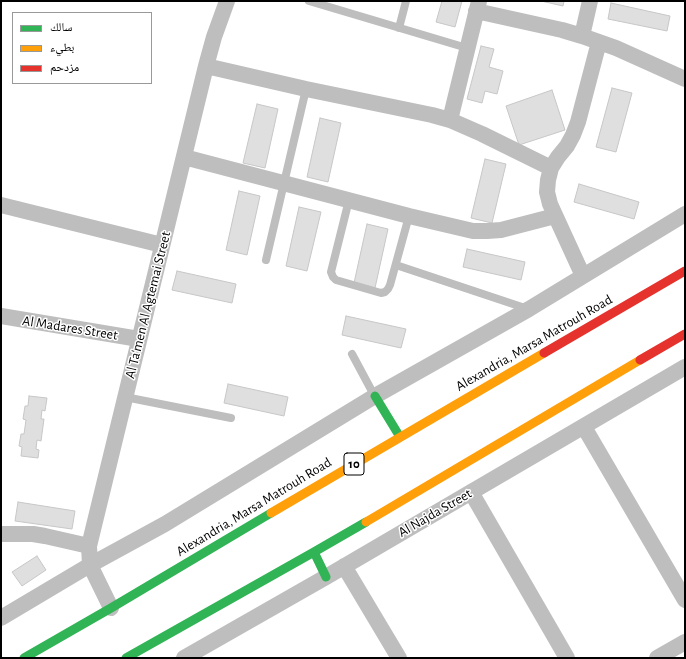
<!DOCTYPE html>
<html>
<head>
<meta charset="utf-8">
<style>
  body { margin:0 }
  #map { position:relative; width:686px; height:659px; overflow:hidden; background:#fff; font-family:"Alegreya Sans","Noto Naskh Arabic",sans-serif }
  canvas { display:block }
  .frame { position:absolute; inset:0; border:2px solid #000; pointer-events:none }
  .legend { position:absolute; left:12px; top:12px; width:140px; height:72px; box-sizing:border-box; background:#fff; border:1px solid #999; margin:0; padding:5px 7px; list-style:none; font-size:12px; color:#000 }
  .legend li { display:flex; align-items:center; gap:8px; height:20px }
  .legend b { width:20px; border:1px solid #999 }
</style>
</head>
<body>
<div id="map">
<canvas width="686" height="659"></canvas>
<div class="frame"></div>
<ul class="legend">
<li><b style="height:5px;background:#30b455"></b>سالك</li>
<li><b style="height:5px;background:#ff9f0a"></b>بطيء</li>
<li><b style="height:5px;background:#e5322d"></b>مزدحم</li>
</ul>
</div>
<script>
const g = document.querySelector('canvas').getContext('2d');
g.lineJoin = 'round';
function fill(path, color) {
  g.fillStyle = color;
  g.fill(path, 'evenodd');
}
function shape(rows) {
  const path = new Path2D();
  for (const r of rows) {
    path.moveTo(r[0], r[1]);
    for (let i = 2; i < r.length; i += 2) path.lineTo(r[i], r[i + 1]);
  }
  return path;
}
function strokePath(path, color, width, dash) {
  g.strokeStyle = color;
  g.lineWidth = width;
  g.lineCap = dash ? 'butt' : 'round';
  g.setLineDash(dash || []);
  g.stroke(path);
}
function label(font, color, halo, rows, align = 'center') {
  g.font = font + ' "Alegreya Sans",sans-serif';
  g.lineWidth = 3;
  g.setLineDash([]);
  g.textBaseline = 'middle';
  g.strokeStyle = halo;
  g.fillStyle = color;
  for (const [text, x, y, turn = 0] of rows) {
    g.save();
    g.translate(x, y);
    g.rotate((+turn || 0) * Math.PI / 180);
    g.textAlign = isNaN(turn) ? turn : align;
    if (halo) g.strokeText(text, 0, 0);
    g.fillText(text, 0, 0);
    g.restore();
  }
}
const building = shape([
  [442,1,462,1,455,27,436,22,442,1],
  [541,1,564,1,563,6,541,1],
  [611,3,670,16,667,31,608,19,611,3],
  [481,46,494,49,489,67,503,71,497,94,485,91,482,103,467,99,481,46],
  [612,88,632,93,616,152,596,147,612,88],
  [552,90,565,130,519,145,506,106,552,90],
  [257,104,278,109,265,168,243,163,257,104],
  [320,118,341,123,328,182,307,177,320,118],
  [485,159,506,164,492,223,471,218,485,159],
  [579,184,639,202,634,219,574,202,579,184],
  [239,191,260,196,247,255,226,250,239,191],
  [299,207,321,212,307,271,286,266,299,207],
  [367,224,388,229,375,288,354,283,367,224],
  [467,249,525,262,521,280,463,267,467,249],
  [177,271,236,284,232,303,172,290,177,271],
  [346,316,406,329,401,348,342,335,346,316],
  [228,384,288,397,284,416,224,403,228,384],
  [29,396,47,398,45,411,42,410,41,419,44,419,41,441,37,440,36,449,39,450,38,458,21,456,22,447,19,446,21,434,24,434,26,420,23,419,25,406,28,406,29,396],
  [18,502,75,511,72,529,15,521,18,502],
  [37,556,46,570,22,586,12,572,37,556]
]);
fill(building, '#dfdfdf');
strokePath(building, '#c7c7c7', 1);
strokePath(shape([
  [309,1,467,48],
  [399,28,406,1],
  [349,200,331,272,333,277,336,280,381,293,385,292,388,289,390,285,409,216],
  [266,260,306,89],
  [396,265,528,309],
  [352,354,374,395],
  [125,397,231,418]
]), '#bebebe', 8);
strokePath(shape([
  [476,11,562,30,582,36,616,48,685,79],
  [582,36,590,1],
  [206,66,306,89,432,115,450,120,482,134,551,168],
  [450,120,479,1],
  [184,157,409,216,473,231,487,231,501,230,555,216],
  [1,205,162,245],
  [583,276,550,204,547,192,548,180,551,168,558,157,567,146,573,135,578,122,599,42],
  [1,316,139,339],
  [584,427,685,600],
  [471,492,567,658],
  [1,534,33,534,45,536,89,546],
  [344,566,399,658],
  [111,608,90,565,89,546,206,66,214,37,227,1],
  [1,618,90,565,165,524,375,396,529,309,685,214],
  [184,658,326,577,685,367],
  [657,658,685,642]
]), '#bebebe', 16);
strokePath(shape([
  [375,396,400,437],
  [314,552,326,577],
  [24,658,111,608,271,513],
  [126,658,314,552,366,522]
]), '#30b455', 9);
strokePath(shape([
  [271,513,544,353],
  [366,522,640,360]
]), '#ff9f0a', 9);
strokePath(shape([
  [544,353,685,271],
  [640,360,685,334]
]), '#e5322d', 9);
for (const [x, y, w] of [
  [354,464,20]
]) {
  const box = new Path2D();
  box.roundRect(x - w / 2, y - 11, w, 22, 3);
  g.fillStyle = '#fff';
  g.fill(box);
  strokePath(box, '#000', 1);
}
label('bold 13px', '#000', null, [
  ["10",354,464]
]);
label('14px', '#000', '#fff', [
  ["Al Ta'men Al Agtemai Street",148,305,-76],
  ["Al Madares Street",70,328,9],
  ["Alexandria, Marsa Matrouh Road",534,343,-30],
  ["Alexandria, Marsa Matrouh Road",254,507,-31],
  ["Al Najda Street",435,513,-30]
]);
</script>
</body>
</html>
